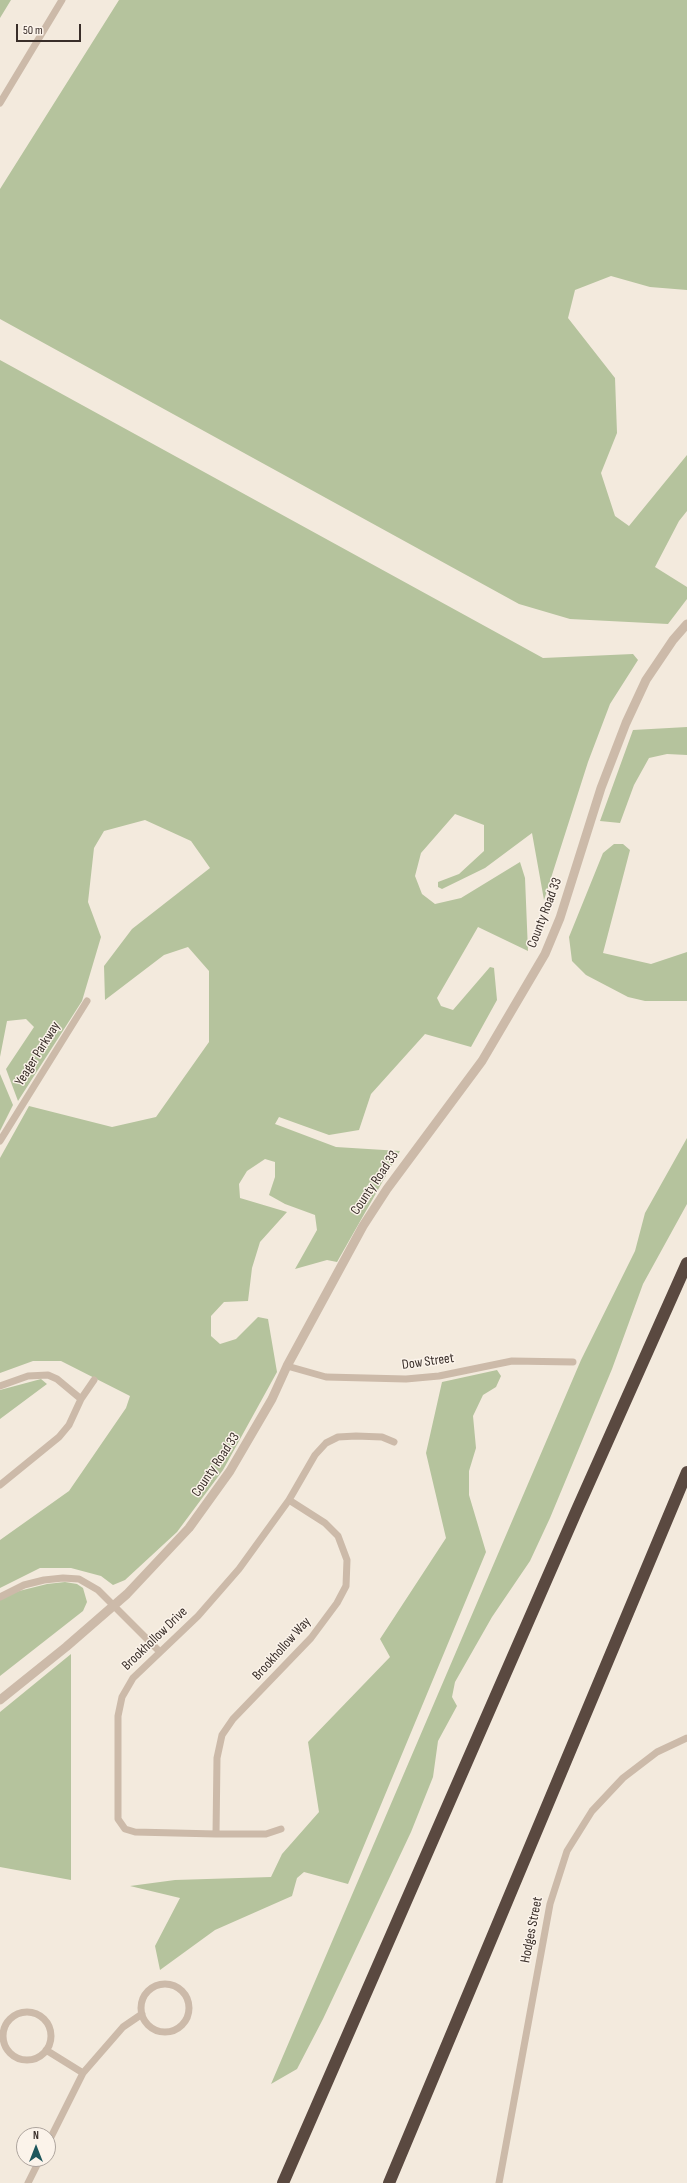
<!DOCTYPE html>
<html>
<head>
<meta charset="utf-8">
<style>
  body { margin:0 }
  #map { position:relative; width:687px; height:2183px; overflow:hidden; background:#f3eadd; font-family:"Sofia Sans Condensed",sans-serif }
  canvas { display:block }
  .north { position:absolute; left:16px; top:2127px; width:40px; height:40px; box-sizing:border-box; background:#fbf3ea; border:1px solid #ada49d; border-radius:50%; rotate:0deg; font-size:11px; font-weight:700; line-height:16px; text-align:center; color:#392e29 }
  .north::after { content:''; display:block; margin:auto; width:14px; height:18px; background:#1d565c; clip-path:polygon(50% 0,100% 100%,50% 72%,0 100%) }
  .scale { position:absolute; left:16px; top:24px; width:65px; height:18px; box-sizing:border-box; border:2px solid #392e29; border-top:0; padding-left:5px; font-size:12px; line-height:14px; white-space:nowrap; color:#392e29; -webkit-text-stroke:3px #fbf3ea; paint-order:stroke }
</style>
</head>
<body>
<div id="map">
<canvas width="687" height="2183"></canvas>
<div class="north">N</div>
<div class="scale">50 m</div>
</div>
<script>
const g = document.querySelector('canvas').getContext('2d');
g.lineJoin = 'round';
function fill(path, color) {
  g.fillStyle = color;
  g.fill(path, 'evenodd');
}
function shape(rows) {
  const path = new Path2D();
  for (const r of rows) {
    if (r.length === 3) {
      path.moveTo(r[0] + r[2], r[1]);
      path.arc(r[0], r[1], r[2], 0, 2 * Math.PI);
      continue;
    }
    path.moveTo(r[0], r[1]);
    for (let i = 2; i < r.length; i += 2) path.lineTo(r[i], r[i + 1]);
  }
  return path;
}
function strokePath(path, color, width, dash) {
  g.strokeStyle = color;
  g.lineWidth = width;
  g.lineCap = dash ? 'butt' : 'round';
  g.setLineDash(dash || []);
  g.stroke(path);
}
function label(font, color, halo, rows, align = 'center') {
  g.font = font + ' "Sofia Sans Condensed",sans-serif';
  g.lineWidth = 3;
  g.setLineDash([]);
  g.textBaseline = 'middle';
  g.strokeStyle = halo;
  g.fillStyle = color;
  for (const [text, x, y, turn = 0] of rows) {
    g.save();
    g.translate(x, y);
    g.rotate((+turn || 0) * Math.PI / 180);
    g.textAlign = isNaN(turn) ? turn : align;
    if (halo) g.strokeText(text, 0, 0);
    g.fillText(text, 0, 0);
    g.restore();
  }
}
fill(shape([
  [0,0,11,0,0,18],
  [119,0,687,0,687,290,650,287,611,276,575,290,568,318,615,378,617,433,601,473,615,516,629,526,687,455,687,511,679,521,655,567,687,587,687,599,668,624,570,619,519,604,0,319,0,189],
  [0,360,543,658,633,654,638,660,610,704,588,762,544,900,532,833,485,868,442,889,438,887,438,882,459,874,484,851,484,825,455,814,421,853,415,876,422,894,435,904,461,898,520,862,525,878,528,951,478,927,437,998,441,1006,453,1010,490,967,494,968,497,1000,471,1047,425,1034,371,1094,359,1130,329,1135,279,1117,275,1124,336,1147,400,1151,337,1262,327,1260,295,1269,317,1230,315,1215,285,1204,269,1195,275,1177,275,1162,265,1159,247,1171,239,1184,240,1198,287,1212,260,1242,252,1268,248,1301,224,1302,211,1316,211,1336,220,1344,236,1339,258,1317,268,1319,277,1372,223,1470,177,1532,125,1580,113,1585,101,1576,71,1568,40,1568,0,1588,0,1540,69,1491,126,1408,130,1396,61,1361,33,1361,0,1373,0,1158,29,1106,112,1127,156,1117,209,1042,209,971,188,947,164,955,105,1000,104,966,132,929,210,868,191,841,145,820,104,831,94,848,88,902,101,937,82,1001,18,1101,6,1069,34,1027,26,1019,7,1021,0,1057],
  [687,727,687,755,667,754,649,758,634,785,620,823,600,821,633,730],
  [614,844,623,844,630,850,603,953,651,964,687,952,687,1001,645,1001,628,997,586,975,572,961,569,937,603,853],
  [0,1074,13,1105,0,1131],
  [687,1138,687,1204,643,1284,612,1369,550,1518,530,1561,492,1617,455,1682,452,1697,457,1706,438,1741,433,1777,411,1832,323,2019,297,2069,271,2084,581,1360,635,1251,645,1213],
  [497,1370,501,1376,496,1387,483,1395,473,1416,476,1448,469,1471,469,1495,486,1552,348,1884,304,1872,297,1878,292,1896,215,1930,160,1970,155,1946,180,1898,130,1886,175,1880,271,1877,282,1854,319,1812,308,1742,390,1657,380,1639,446,1538,426,1453,442,1382],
  [41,1379,47,1384,0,1419,0,1390],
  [65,1582,77,1584,83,1588,87,1602,83,1611,0,1676,0,1600,11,1593,47,1584],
  [71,1654,71,1880,0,1867,0,1712]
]), '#b5c39d');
strokePath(shape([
  [0,103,62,0],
  [0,1141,87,1001],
  [287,1366,326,1377,406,1379,439,1376,512,1361,573,1362],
  [0,1386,28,1376,48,1375,57,1379,81,1399,69,1425,59,1437,0,1485],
  [81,1399,94,1380],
  [0,1597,24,1585,44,1580,63,1578,79,1579,98,1590,159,1651],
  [281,1829,266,1834,216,1834,135,1832,125,1829,118,1819,118,1716,122,1697,133,1678,198,1616,239,1569,289,1500,315,1455,326,1443,338,1437,356,1436,382,1437,394,1442],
  [216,1834,217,1758,222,1735,233,1719,311,1638,337,1603,346,1586,347,1560,338,1536,325,1523,289,1500],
  [165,2008,24],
  [27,2036,24],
  [46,2050,83,2073],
  [48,2143,83,2073,123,2027,142,2014],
  [28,2183,40,2159],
  [499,2183,550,1904,567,1851,592,1811,623,1778,657,1752,687,1738]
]), '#ccbaa9', 7);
strokePath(shape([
  [0,1700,66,1647,127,1594,189,1528,230,1471,272,1399,287,1366,363,1226,387,1189,482,1061,545,954,560,918,601,788,626,723,646,680,673,640,687,624]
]), '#ccbaa9', 9);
strokePath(shape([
  [283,2183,576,1512,687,1263],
  [389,2183,687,1472]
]), '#5a4940', 12);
label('14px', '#392e29', '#fbf3ea', [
  ["County Road 33",545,913,-69],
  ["Yeager Parkway",38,1054,-58],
  ["County Road 33",375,1183,-56],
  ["Dow Street",428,1362,-8],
  ["County Road 33",216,1465,-56],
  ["Brookhollow Drive",155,1639,-44],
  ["Brookhollow Way",282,1649,-48],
  ["Hodges Street",532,1930,-79]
]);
</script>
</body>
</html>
